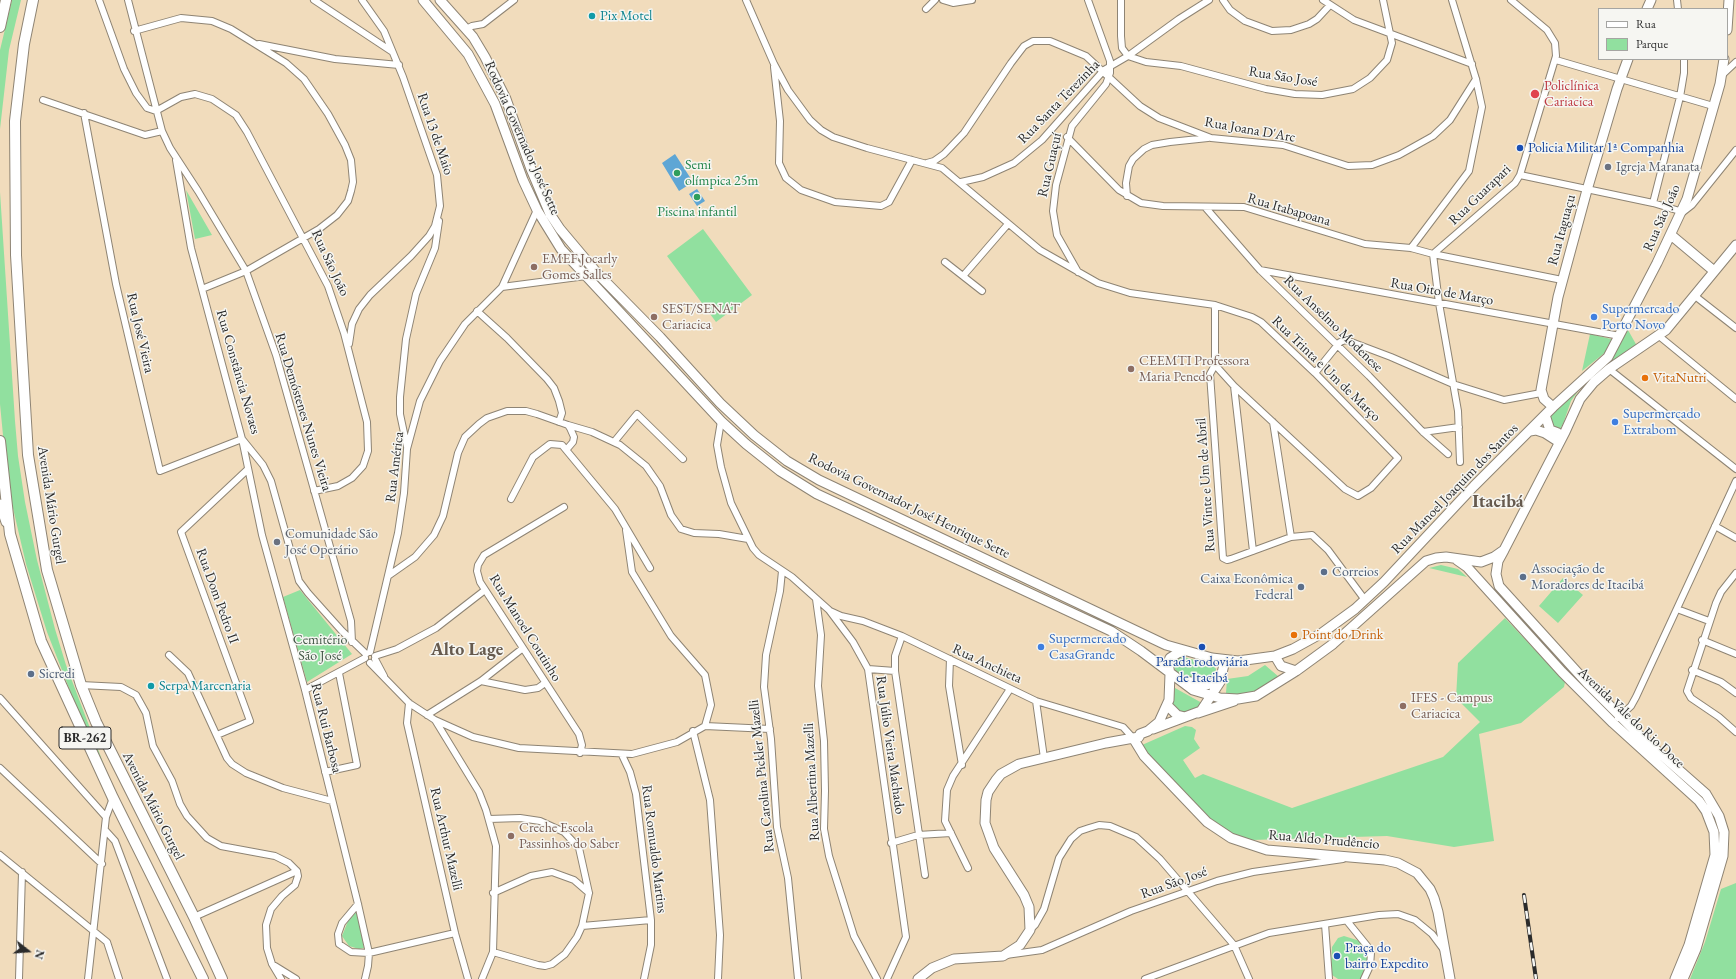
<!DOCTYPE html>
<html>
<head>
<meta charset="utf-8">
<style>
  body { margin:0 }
  #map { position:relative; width:1736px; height:979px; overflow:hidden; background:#f1dcbc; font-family:"EB Garamond",serif }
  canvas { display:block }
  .legend { position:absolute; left:1598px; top:8px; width:130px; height:52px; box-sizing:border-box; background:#f6f6f2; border:1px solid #a5a5a2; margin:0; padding:5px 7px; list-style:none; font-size:12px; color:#2b2b2b }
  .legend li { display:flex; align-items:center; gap:8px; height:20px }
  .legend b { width:20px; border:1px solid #a5a5a2 }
  .north { position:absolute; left:8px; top:931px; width:40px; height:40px; -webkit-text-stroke:3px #f6f6f2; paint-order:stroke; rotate:107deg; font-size:11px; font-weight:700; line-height:16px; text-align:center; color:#2b2b2b }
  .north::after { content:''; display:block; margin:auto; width:14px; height:18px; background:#2b2b2b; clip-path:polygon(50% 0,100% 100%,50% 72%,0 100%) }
</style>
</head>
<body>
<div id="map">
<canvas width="1736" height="979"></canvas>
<ul class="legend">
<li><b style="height:5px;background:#fff"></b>Rua</li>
<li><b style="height:11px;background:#91e09f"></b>Parque</li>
</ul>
<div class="north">N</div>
</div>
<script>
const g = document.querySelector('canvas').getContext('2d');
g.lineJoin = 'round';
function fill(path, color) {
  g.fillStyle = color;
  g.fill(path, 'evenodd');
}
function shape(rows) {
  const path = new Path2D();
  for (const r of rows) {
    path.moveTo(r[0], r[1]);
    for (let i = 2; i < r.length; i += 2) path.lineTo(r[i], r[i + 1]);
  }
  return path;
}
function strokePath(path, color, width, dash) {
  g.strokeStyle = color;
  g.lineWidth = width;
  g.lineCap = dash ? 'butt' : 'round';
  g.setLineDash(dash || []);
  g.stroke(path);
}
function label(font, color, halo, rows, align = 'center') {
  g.font = font + ' "EB Garamond",serif';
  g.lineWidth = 3;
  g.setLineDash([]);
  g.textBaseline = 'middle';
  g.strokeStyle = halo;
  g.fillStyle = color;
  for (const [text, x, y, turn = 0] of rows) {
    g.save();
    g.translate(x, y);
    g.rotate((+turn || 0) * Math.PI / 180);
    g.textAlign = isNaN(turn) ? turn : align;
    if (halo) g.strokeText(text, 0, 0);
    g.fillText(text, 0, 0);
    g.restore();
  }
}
fill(shape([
  [12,0,21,0,9,50,0,129,0,50],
  [186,190,212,235,195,239],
  [0,192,15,421,18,456,25,502,37,560,55,629,66,665,104,765,100,767,47,632,26,564,12,504,5,456,0,404],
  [703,229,752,295,716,322,667,256],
  [1628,330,1637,346,1593,377,1579,390,1571,401,1563,424,1560,429,1555,429,1550,418,1551,416,1613,356],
  [1590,334,1611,339,1612,347,1582,371],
  [1441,565,1458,569,1467,577,1429,568],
  [1563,578,1583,595,1558,623,1539,606],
  [300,590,352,654,307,682,283,597],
  [1505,618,1565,682,1564,687,1521,723,1479,734,1494,841,1454,847,1387,836,1251,840,1239,837,1217,827,1152,760,1143,749,1142,745,1185,726,1192,727,1196,730,1194,739,1200,748,1183,760,1195,778,1203,774,1292,808,1443,757,1480,722,1456,698,1458,663],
  [1180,656,1213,665,1216,669,1215,677,1208,681,1177,673,1173,665,1175,659],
  [1265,665,1279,677,1256,691,1234,695,1226,693,1227,679,1248,676],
  [1175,688,1202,703,1199,708,1191,714,1175,711,1172,703],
  [1736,883,1736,979,1690,979,1705,942,1721,889],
  [357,911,364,948,359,949,349,946,342,936,348,921],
  [1344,936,1360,941,1367,948,1370,960,1364,976,1360,979,1338,979,1332,975,1331,965,1332,947,1338,938]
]), '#91e09f');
fill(shape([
  [675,154,693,182,679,191,662,163],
  [697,189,705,201,697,206,689,194]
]), '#5ea6d5');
const street = shape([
  [99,0,124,69,136,93,147,108,156,111,181,97,195,94,212,99,236,115,247,132,328,286,344,333,367,422,368,451,363,466,352,478,338,486,314,491],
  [128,0,162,131,170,148,198,191,246,271,276,355,351,621,352,642],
  [314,0,391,51],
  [746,0,774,64,788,90,810,120,821,130,833,137,867,148,942,168,1040,250,1098,283,1130,293,1215,305,1252,317,1261,322,1315,373,1398,458,1371,488,1358,496,1345,489,1234,386,1215,365],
  [943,0,953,3,972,0],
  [1121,0,1121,36,1122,48,1128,56,1146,62,1181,66,1266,89,1295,94,1322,95,1353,89,1370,78,1387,60,1392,43,1383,0],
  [1223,0,1230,10,1245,21,1272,31,1291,30,1309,24,1317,19,1330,5],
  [1323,0,1354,20,1472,64],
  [1677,0,1678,9],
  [926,9,935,0],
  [466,29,472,26,483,24,514,0],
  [134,31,181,18,212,21,231,29,286,63,304,79,328,114,345,145,351,160,353,182,351,191,348,201,337,215,319,229,246,271,202,289],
  [259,44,335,59,399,65],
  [1556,60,1713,106],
  [774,67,780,121,779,163,786,178,801,190,835,202,881,206,889,202,912,160],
  [1722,75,1736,62],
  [43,100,145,135,162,131],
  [84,113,116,284,160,471,242,439,262,535,305,690,358,904,369,953,368,966,365,979],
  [1067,137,1119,190,1141,203,1163,206,1244,207,1365,244,1411,248,1433,254,1562,280],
  [176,160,191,248,242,439,263,465,271,481,299,581,308,593,342,631,366,654],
  [927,163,934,161,944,154,964,133,1011,63,1024,46,1033,41,1050,41,1086,56,1140,106,1159,118,1211,138,1283,145,1348,166,1372,165,1399,155,1433,136,1450,120,1476,79],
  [1520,175,1653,203,1683,212,1692,205,1736,150],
  [961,182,983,177,1014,163,1042,140,1104,70,1128,56,1179,19,1209,0],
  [1127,196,1126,183,1129,166,1133,159,1144,149,1152,145,1170,142,1208,138],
  [1653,203,1680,97,1684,73,1684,59],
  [1205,207,1260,270,1369,376,1423,432,1448,454],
  [1411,248,1469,171,1482,107,1476,79,1452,0],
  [945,262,982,291],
  [1260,270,1620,336],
  [1078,272,1057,235,1053,211,1056,185,1072,126,1106,84,1110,73,1110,61,1088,0],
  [963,276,1008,224],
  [502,287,586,276],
  [1695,296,1736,328],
  [1215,305,1215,365,1210,374,1223,558,1227,560,1231,559,1291,537,1312,535,1328,550,1365,600],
  [477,311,507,338,547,379,554,388,559,401,562,413,559,422],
  [1659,336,1736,399],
  [349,344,352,324,359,309,370,295,411,256,429,236,435,226,440,206,437,175,403,77,384,31,362,0],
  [1609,369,1736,469],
  [1315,373,1340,342,1346,340,1391,357,1453,384,1504,400,1541,393],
  [1234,386,1253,551],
  [721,421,717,445,721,467,731,503,753,548,759,555,792,577,829,610,853,642,868,669,906,937,887,979],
  [1273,422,1291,537],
  [568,425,592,432,620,445,646,466,660,486,671,515,681,529,694,533,719,534,748,539],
  [1423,432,1459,427],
  [614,442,637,414,683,459],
  [407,447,400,414,400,397,406,339,416,294,435,248,439,221],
  [1460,462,1458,411,1439,303,1433,254,1515,183,1520,175,1556,56,1555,43,1547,30,1511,0],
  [511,499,533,457,550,444,562,445,615,509,650,568],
  [564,507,484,555,478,565,477,571,480,582,579,734,582,745,580,753],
  [1715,526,1736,538],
  [626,530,632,572,671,636,705,675,711,705,705,726],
  [782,571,780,591,766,655,764,687,771,739,777,827,788,878,798,979],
  [1736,573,1721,592,1716,603,1687,691,1691,698,1719,717,1736,732],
  [388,576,415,557,434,535,443,516,458,453,465,437,479,424,487,418,507,411,526,411,537,414,568,425,570,428,574,437,573,442,567,449],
  [816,599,821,635,818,686,824,741,825,791,824,829,829,856,854,936,877,979],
  [1677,609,1709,621],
  [830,611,841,616,863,621,902,636,1036,701,1123,727,1133,738],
  [902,636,895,656,895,671,925,875],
  [1702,640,1736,654],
  [370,652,398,533,404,493,407,449,420,401,440,361,465,324,502,287,537,210],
  [169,655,188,673,227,758,232,764,246,773,283,788,332,801],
  [375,656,397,649,436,628,485,590],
  [375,659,384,676],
  [950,659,949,686,962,765],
  [370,663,409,703,435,720,473,737,519,748,632,754,677,742,705,726,770,729],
  [868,669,895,671],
  [1692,670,1721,682,1736,693],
  [481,681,525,690,538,688,545,683],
  [81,685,121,687,136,695,146,713,153,746,172,781,180,804,187,816,207,838,221,846,275,856,289,863,297,871,298,876,295,885,282,896,271,909,266,925,267,948,272,964,281,979],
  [305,690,365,658],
  [0,698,106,817,113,798],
  [1036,701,1044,758],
  [409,703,407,723,455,933,468,979],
  [427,715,481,681,523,648],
  [1618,718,1631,706,1636,697,1736,481],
  [435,720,479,792,486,810,496,846,493,952,482,979],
  [693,731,710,800,720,935,718,979],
  [217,735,250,721,181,532,247,470],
  [622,755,630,772,636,794,651,920,651,945,644,979],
  [0,768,102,864],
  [325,772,357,765,339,673],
  [489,819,520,818,540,821,564,832,579,848,589,893,582,926,577,937,565,954,552,964,545,966,538,965,493,952],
  [105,830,115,841,167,979],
  [891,843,918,835,951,833],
  [0,855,107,942,119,979],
  [968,868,945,821,947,790,953,776,1010,689],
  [493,893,531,876,552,872,574,880,589,893],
  [358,904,342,923,338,934,339,944,351,952,369,953,455,933],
  [194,917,297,871],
  [1347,921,1368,947,1371,953,1370,966,1364,979],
  [1325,924,1329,979],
  [582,926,651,920],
  [1030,930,1035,925,1044,909,1059,858,1071,839,1080,831,1089,828,1099,825,1110,826,1136,837,1160,859,1234,945,1249,979],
  [1006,955,1042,950,1131,911,1217,881,1253,872,1343,859],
  [275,966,296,979],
  [19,979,22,872],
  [88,979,106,817],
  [1145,979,1269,933,1379,915,1398,914,1415,920,1432,934,1444,950]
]);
const secondary = shape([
  [423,0,468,54,495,104,523,180,537,210,561,249,721,421,746,444,780,471,817,494,1111,631,1141,651,1193,690,1220,698,1238,699,1256,696,1296,671,1333,644,1426,561,1436,558,1446,557,1481,562,1494,557,1504,550],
  [440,0,473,37,485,57,506,99,531,169,550,214,560,229,597,273,660,337,720,403,754,435,787,461,819,480,1166,645,1212,658,1238,661,1275,656,1293,649,1322,633,1355,609,1384,582,1474,486,1553,407,1608,357,1657,263,1687,199,1720,84,1724,59],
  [1647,9,1651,0],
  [1727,30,1729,0],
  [1671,235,1714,271],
  [1553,407,1544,399,1541,390,1558,297,1587,190,1617,89,1628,59],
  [1545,415,1550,430,1558,433],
  [1530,431,1536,430,1545,433,1559,442],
  [0,504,6,522],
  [1457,560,1467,567,1562,672,1613,723,1699,801,1706,811,1714,832,1715,855,1689,945,1675,979],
  [1275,656,1281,666,1296,671],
  [1181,680,1205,685,1220,682],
  [1167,705,1177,715,1185,717],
  [1198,713,1234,701],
  [1153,729,1201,711,1220,682,1225,660],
  [1133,738,1144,756,1207,822,1231,838,1267,850,1385,860,1398,863,1417,873,1430,889,1434,898,1438,912,1450,979],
  [918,979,932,968,954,959,1003,956,1020,945,1030,930,1029,907,1024,895,994,848,985,823,986,800,988,792,996,780,1001,774,1019,764,1106,743,1139,737,1140,734,1148,731,1159,722,1169,700,1170,674,1168,663,1170,658,1178,653,1186,651],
  [1683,979,1696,949,1723,856,1724,832,1719,816,1706,794,1639,735,1587,683,1499,586,1496,574,1498,561,1504,550,1565,432,1580,399,1594,382,1609,369,1666,330,1736,245]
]);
const primary = shape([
  [33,0,24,44,15,121,16,255,28,455,47,570,81,685,96,722,194,917,222,979],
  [0,27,6,0],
  [0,441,10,534,41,641,113,798,203,979]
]);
strokePath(street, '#8e8474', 8);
strokePath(secondary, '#8e8474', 11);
strokePath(primary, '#8e8474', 12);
strokePath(street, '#fff', 6);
strokePath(secondary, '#fff', 9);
strokePath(primary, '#fff', 10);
const rail = shape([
  [1524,895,1536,979]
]);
strokePath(rail, '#2b2b2b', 4);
strokePath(rail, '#f6f6f2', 2.5, [8]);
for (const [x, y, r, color] of [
  [592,16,4,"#0f9aa8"],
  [1535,94,5,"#e0444e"],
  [1520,148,4,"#1a4fb4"],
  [1608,167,4,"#6b7280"],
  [677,173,4,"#2e9e5b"],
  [697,197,4,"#2e9e5b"],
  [534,267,4,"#8d6e63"],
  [654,317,4,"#8d6e63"],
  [1594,317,4,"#3f7fe0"],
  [1131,369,4,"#8d6e63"],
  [1645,378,4,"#e8710a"],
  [1615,422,4,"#3f7fe0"],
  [277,542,4,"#6b7280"],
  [1324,572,4,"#5c6f8a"],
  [1523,577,4,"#5c6f8a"],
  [1301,587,4,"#5c6f8a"],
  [1294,635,4,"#e8710a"],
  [1041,647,4,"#3f7fe0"],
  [1202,647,4,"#1a4fb4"],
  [31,674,4,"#5c6f8a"],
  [151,686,4,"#0f9aa8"],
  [1403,706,4,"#8d6e63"],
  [511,836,4,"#8d6e63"],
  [1337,956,4,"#1a4fb4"]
]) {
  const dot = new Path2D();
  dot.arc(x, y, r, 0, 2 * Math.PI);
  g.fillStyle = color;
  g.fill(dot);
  strokePath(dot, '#f6f6f2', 1.5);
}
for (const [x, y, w] of [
  [85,738,52]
]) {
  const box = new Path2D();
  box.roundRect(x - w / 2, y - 11, w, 22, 3);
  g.fillStyle = '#f6f6f2';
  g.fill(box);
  strokePath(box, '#2b2b2b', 1);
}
label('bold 13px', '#2b2b2b', null, [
  ["BR-262",85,738]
]);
label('14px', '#0d838f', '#f6f6f2', [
  ["Pix Motel",600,16],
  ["Serpa Marcenaria",159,686]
], 'left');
label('14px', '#2b2b2b', '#f6f6f2', [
  ["Rua São José",1283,77,9],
  ["Rua Santa Terezinha",1059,102,-46],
  ["Rua Joana D'Arc",1250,130,10],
  ["Rua 13 de Maio",435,134,71],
  ["Rodovia Governador José Sette",522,138,66],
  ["Rua Guaçuí",1050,165,-77],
  ["Rua Guarapari",1480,195,-44],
  ["Rua Itabapoana",1289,210,16],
  ["Rua São João",1662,218,-66],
  ["Rua Itaguaçu",1562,230,-75],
  ["Rua São João",330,263,65],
  ["Rua Oito de Março",1442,292,10],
  ["Rua Anselmo Modenese",1333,324,44],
  ["Rua José Vieira",140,333,77],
  ["Rua Trinta e Um de Março",1326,369,44],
  ["Rua Constância Novaes",238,372,74],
  ["Rua Demóstenes Nunes Vieira",303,412,73],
  ["Rua América",395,467,-83],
  ["Rua Vinte e Um de Abril",1206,485,-94],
  ["Rua Manoel Joaquim dos Santos",1455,489,-46],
  ["Avenida Mário Gurgel",51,505,81],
  ["Rodovia Governador José Henrique Sette",909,506,26],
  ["Rua Dom Pedro II",217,596,70],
  ["Rua Manoel Coutinho",525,628,58],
  ["Rua Anchieta",987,664,25],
  ["Avenida Vale do Rio Doce",1631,718,43],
  ["Rua Rui Barbosa",326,728,76],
  ["Rua Júlio Vieira Machado",890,745,82],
  ["Rua Carolina Pickler Mazelli",762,776,-96],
  ["Rua Albertina Mazelli",812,782,-93],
  ["Avenida Mário Gurgel",153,806,63],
  ["Rua Arthur Mazelli",446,839,77],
  ["Rua Aldo Prudêncio",1324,840,5],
  ["Rua Romualdo Martins",654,849,83],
  ["Rua São José",1174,883,-20]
]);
label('14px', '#be3a42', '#f6f6f2', [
  ["Policlínica",1544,86],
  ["Cariacica",1544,102]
], 'left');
label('14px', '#164399', '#f6f6f2', [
  ["Policia Militar 1ª Companhia",1528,148],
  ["Parada rodoviária",1202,662,"center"],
  ["de Itacibá",1202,678,"center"],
  ["Praça do",1345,948],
  ["bairro Expedito",1345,964]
], 'left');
label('14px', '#27864d', '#f6f6f2', [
  ["Semi",685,165],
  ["olímpica 25m",685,181],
  ["Piscina infantil",697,212,"center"]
], 'left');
label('14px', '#5b616d', '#f6f6f2', [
  ["Igreja Maranata",1616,167],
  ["Comunidade São",285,534],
  ["José Operário",285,550]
], 'left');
label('14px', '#785e54', '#f6f6f2', [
  ["EMEF Jocarly",542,259],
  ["Gomes Salles",542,275],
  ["SEST/SENAT",662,309],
  ["Cariacica",662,325],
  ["CEEMTI Professora",1139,361],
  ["Maria Penedo",1139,377],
  ["IFES - Campus",1411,698],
  ["Cariacica",1411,714],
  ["Creche Escola",519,828],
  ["Passinhos do Saber",519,844]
], 'left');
label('14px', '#366cbe', '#f6f6f2', [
  ["Supermercado",1602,309],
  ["Porto Novo",1602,325],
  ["Supermercado",1623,414],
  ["Extrabom",1623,430],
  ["Supermercado",1049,639],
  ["CasaGrande",1049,655]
], 'left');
label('14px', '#c56008', '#f6f6f2', [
  ["VitaNutri",1653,378],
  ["Point do Drink",1302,635]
], 'left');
label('14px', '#4e5e75', '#f6f6f2', [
  ["Associação de",1531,569],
  ["Moradores de Itacibá",1531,585],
  ["Correios",1332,572],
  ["Caixa Econômica",1293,579,"right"],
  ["Federal",1293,595,"right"],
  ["Sicredi",39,674]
], 'left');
label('14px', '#445848', '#f6f6f2', [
  ["Cemitério",320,640],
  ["São José",320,656]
]);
label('bold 18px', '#665a4e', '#f6f6f2', [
  ["Itacibá",1498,502],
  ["Alto Lage",467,650]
]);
</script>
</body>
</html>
